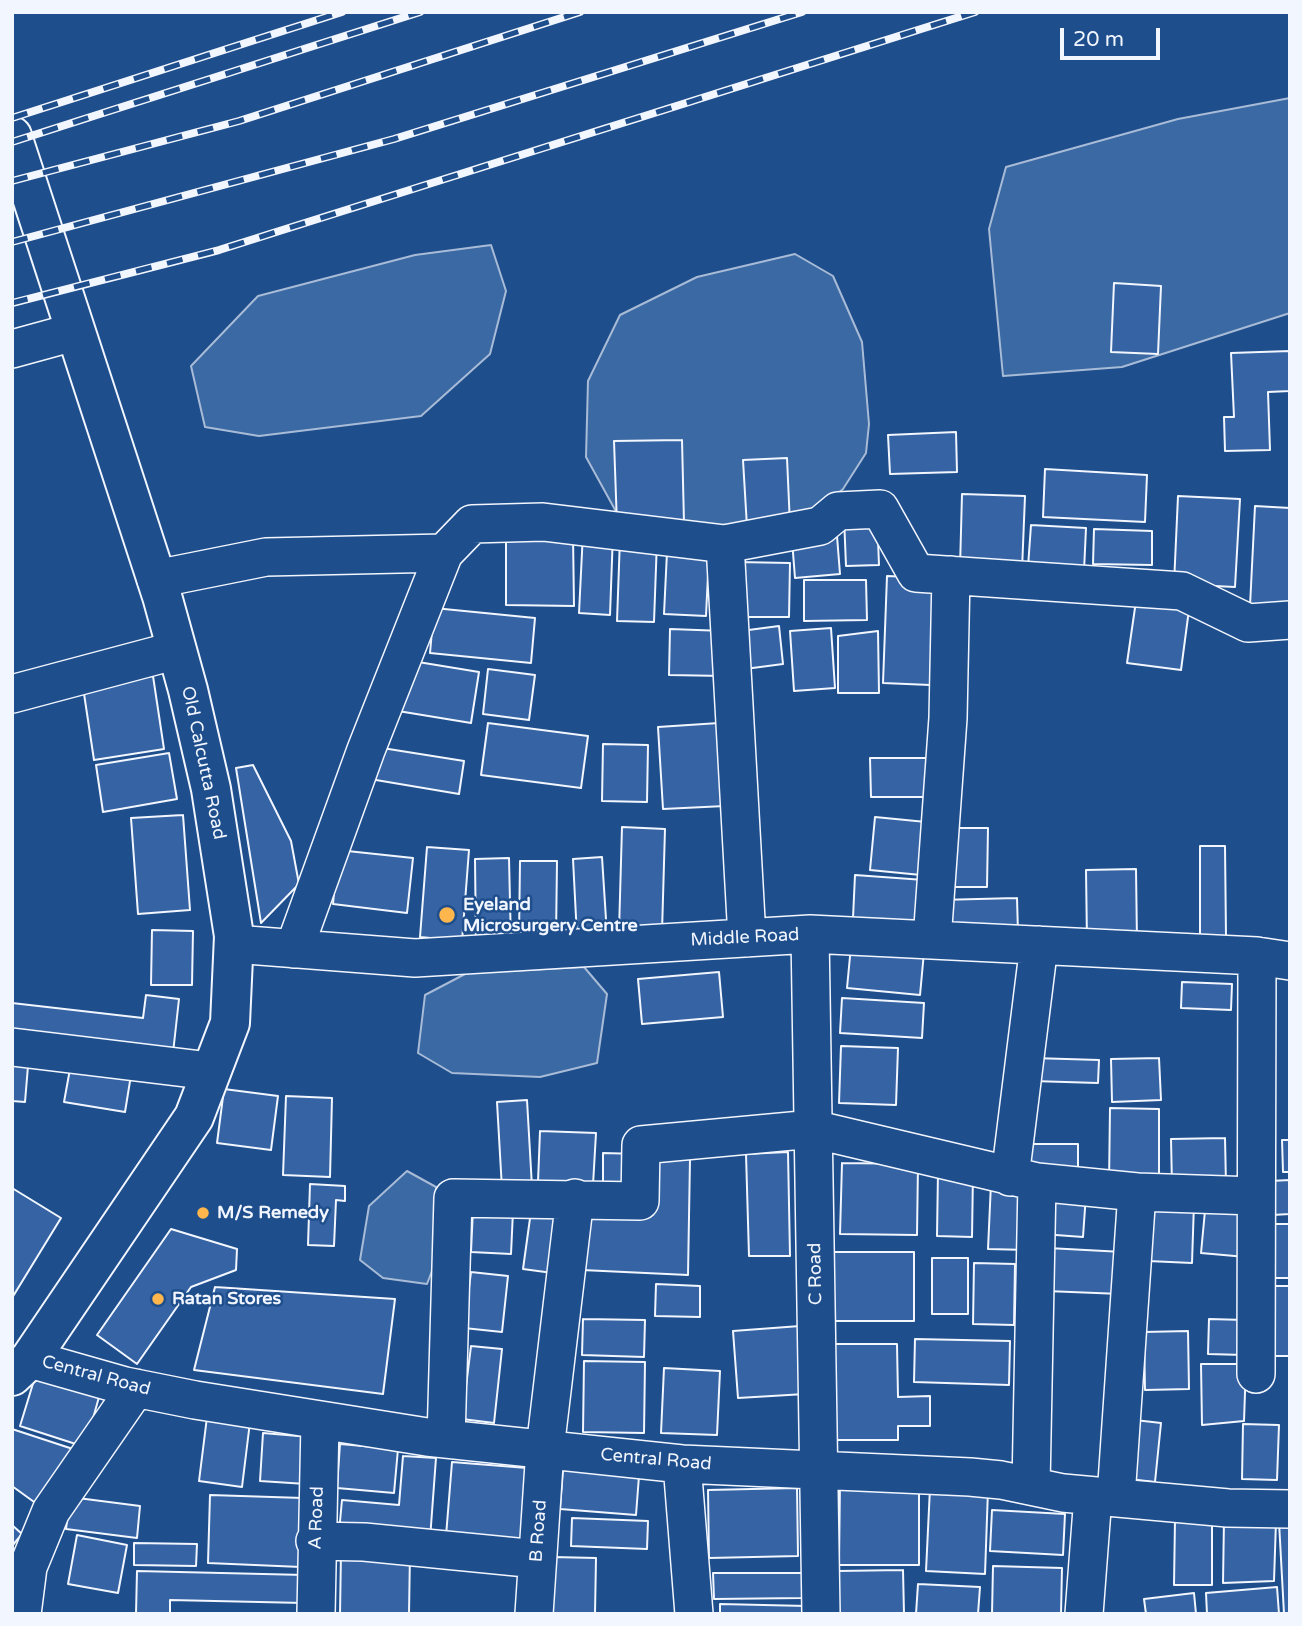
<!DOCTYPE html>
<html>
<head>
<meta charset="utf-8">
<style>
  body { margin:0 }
  #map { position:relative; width:1302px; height:1626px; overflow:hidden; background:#1f4e8c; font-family:"Varela Round",sans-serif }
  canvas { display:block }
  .frame { position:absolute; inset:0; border:14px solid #f2f6ff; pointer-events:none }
  .scale { position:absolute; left:1060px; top:28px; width:100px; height:32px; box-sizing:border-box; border:4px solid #f2f6ff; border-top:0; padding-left:9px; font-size:21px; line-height:24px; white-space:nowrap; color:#f2f6ff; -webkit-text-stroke:5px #1f4e8c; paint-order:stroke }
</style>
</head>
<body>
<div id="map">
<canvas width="1302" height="1626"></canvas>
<div class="frame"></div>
<div class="scale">20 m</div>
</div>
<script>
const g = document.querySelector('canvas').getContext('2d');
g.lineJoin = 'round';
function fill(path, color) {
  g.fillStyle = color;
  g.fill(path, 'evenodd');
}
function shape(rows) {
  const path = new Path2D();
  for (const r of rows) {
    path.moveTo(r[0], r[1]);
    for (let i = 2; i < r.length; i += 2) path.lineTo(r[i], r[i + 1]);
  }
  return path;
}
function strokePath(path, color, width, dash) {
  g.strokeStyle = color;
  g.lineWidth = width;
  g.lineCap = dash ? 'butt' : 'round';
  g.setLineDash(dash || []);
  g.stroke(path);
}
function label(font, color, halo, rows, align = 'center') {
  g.font = font + ' "Varela Round",sans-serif';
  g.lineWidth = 5;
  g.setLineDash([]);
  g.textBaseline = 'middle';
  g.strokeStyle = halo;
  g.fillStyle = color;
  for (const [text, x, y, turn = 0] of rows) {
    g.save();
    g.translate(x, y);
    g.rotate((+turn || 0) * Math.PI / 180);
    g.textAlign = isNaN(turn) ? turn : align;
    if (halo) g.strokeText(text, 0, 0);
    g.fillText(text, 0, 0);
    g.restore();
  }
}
const water = shape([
  [1290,98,1290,313,1122,367,1003,376,989,229,1006,167,1178,119,1290,98],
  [491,245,506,291,490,354,421,416,259,436,205,427,191,366,258,296,415,255,491,245],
  [795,254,833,276,862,342,869,424,866,453,843,489,789,535,624,526,586,457,588,381,620,315,697,277,795,254],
  [584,967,607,994,597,1063,540,1077,452,1073,418,1053,425,995,467,973,584,967],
  [407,1171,436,1187,437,1258,427,1284,383,1278,360,1260,369,1206,407,1171]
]);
fill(water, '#3b69a3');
strokePath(water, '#a8bbd7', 2);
const building = shape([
  [1114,283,1161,286,1158,354,1111,352,1114,283],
  [1290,351,1290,391,1268,392,1270,450,1225,451,1224,417,1234,417,1231,353,1290,351],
  [956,432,957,472,890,474,888,435,956,432],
  [682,440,684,523,617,525,614,441,682,440],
  [787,458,790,525,747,527,743,460,787,458],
  [1045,469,1147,475,1145,522,1043,517,1045,469],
  [962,494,1025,496,1022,570,960,568,962,494],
  [1178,496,1240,499,1235,587,1174,584,1178,496],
  [1255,506,1290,508,1290,608,1250,606,1255,506],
  [877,515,879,565,846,566,844,517,877,515],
  [1031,525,1086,528,1084,571,1028,567,1031,525],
  [1094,529,1152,531,1152,565,1093,564,1094,529],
  [583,532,613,533,610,615,579,613,583,532],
  [506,535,573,535,574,606,506,605,506,535],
  [837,536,840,574,795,578,792,540,837,536],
  [620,538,657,540,654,622,617,621,620,538],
  [667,552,709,554,706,616,664,614,667,552],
  [737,562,790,563,789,617,736,617,737,562],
  [887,576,934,578,930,685,883,683,887,576],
  [804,580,866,580,867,620,804,621,804,580],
  [1137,594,1190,602,1181,670,1127,663,1137,594],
  [434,608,535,618,531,663,430,653,434,608],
  [779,626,783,664,745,669,741,631,779,626],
  [831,628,835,688,794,691,790,631,831,628],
  [670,629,724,631,724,676,669,675,670,629],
  [878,631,879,693,838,693,838,636,878,631],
  [406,660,479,672,471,723,398,711,406,660],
  [488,669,535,675,529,720,483,714,488,669],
  [153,676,164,749,94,760,83,687,153,676],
  [488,723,588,736,581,788,481,775,488,723],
  [719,723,725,806,663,809,658,727,719,723],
  [603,744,648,745,647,802,602,801,603,744],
  [376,747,464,761,459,794,370,779,376,747],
  [169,753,177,799,103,812,96,765,169,753],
  [870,758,934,758,935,797,871,797,870,758],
  [253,765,291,841,299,884,261,923,236,768,253,765],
  [183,815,190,910,138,914,131,818,183,815],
  [875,817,926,822,921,875,870,870,875,817],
  [622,827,665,829,662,932,619,931,622,827],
  [947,828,988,828,987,887,946,887,947,828],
  [1200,846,1225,846,1226,937,1200,937,1200,846],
  [427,847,469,850,462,941,420,937,427,847],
  [338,850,413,858,407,913,333,904,338,850],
  [602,857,607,935,577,937,573,859,602,857],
  [509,858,511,945,476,946,475,859,509,858],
  [520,861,557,861,556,938,519,937,520,861],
  [1136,869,1137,942,1087,942,1086,870,1136,869],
  [855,875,924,880,922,922,853,918,855,875],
  [1017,898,1018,933,940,936,939,900,1017,898],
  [152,930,193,931,192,985,151,985,152,930],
  [851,946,924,952,920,995,847,988,851,946],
  [719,972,723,1017,642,1024,638,979,719,972],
  [1182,982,1232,984,1231,1010,1181,1008,1182,982],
  [146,995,179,999,172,1062,12,1045,12,1003,143,1018,146,995],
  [842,998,924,1003,922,1038,840,1033,842,998],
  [841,1046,898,1048,896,1105,839,1103,841,1046],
  [12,1053,29,1054,25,1102,12,1101,12,1053],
  [72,1058,132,1069,125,1112,64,1102,72,1058],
  [1033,1058,1099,1060,1098,1083,1032,1081,1033,1058],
  [1159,1058,1161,1100,1112,1102,1111,1059,1159,1058],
  [224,1089,278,1096,271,1150,217,1143,224,1089],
  [286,1096,332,1098,330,1177,283,1175,286,1096],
  [527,1100,532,1187,502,1189,497,1102,527,1100],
  [1110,1108,1159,1109,1159,1184,1109,1184,1110,1108],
  [540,1131,596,1133,593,1185,538,1182,540,1131],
  [1225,1138,1226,1185,1172,1186,1171,1139,1225,1138],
  [1282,1140,1290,1140,1290,1172,1283,1172,1282,1140],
  [1020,1144,1078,1144,1078,1176,1020,1176,1020,1144],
  [788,1152,790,1256,749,1256,746,1154,788,1152],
  [603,1153,639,1154,638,1196,603,1196,603,1153],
  [649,1157,690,1159,688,1275,582,1270,584,1213,646,1216,649,1157],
  [842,1163,918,1164,917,1235,840,1234,842,1163],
  [938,1171,973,1172,972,1237,937,1236,938,1171],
  [1290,1180,1290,1214,1272,1215,1270,1181,1290,1180],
  [991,1183,1031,1185,1028,1250,988,1249,991,1183],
  [310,1184,345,1186,345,1201,336,1200,334,1246,308,1245,310,1184],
  [12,1188,61,1218,12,1298,12,1188],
  [1045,1191,1086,1194,1083,1237,1042,1234,1045,1191],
  [1206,1200,1250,1204,1246,1257,1201,1253,1206,1200],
  [1149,1202,1194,1203,1192,1263,1148,1261,1149,1202],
  [532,1204,569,1209,560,1274,523,1269,532,1204],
  [473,1209,513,1211,511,1254,471,1252,473,1209],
  [1267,1224,1290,1224,1290,1278,1268,1278,1267,1224],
  [171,1229,237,1249,236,1270,191,1287,137,1364,97,1335,171,1229],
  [1048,1248,1123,1252,1121,1294,1046,1291,1048,1248],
  [833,1252,914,1252,914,1321,833,1321,833,1252],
  [932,1258,968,1258,968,1314,932,1314,932,1258],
  [974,1263,1015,1264,1014,1325,973,1324,974,1263],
  [471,1272,508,1276,502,1332,464,1328,471,1272],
  [656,1284,700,1286,700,1317,655,1316,656,1284],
  [1268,1286,1290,1286,1290,1356,1269,1356,1268,1286],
  [215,1287,395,1299,383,1394,194,1370,215,1287],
  [583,1319,645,1320,644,1357,582,1355,583,1319],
  [1209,1319,1245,1320,1244,1355,1208,1354,1209,1319],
  [800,1326,805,1394,738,1398,733,1331,800,1326],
  [1188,1331,1189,1389,1145,1390,1144,1332,1188,1331],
  [915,1339,1010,1341,1009,1385,914,1382,915,1339],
  [831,1344,897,1344,898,1397,930,1396,930,1426,898,1426,898,1440,833,1440,831,1344],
  [471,1346,502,1349,494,1423,462,1419,471,1346],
  [584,1361,645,1362,644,1433,583,1432,584,1361],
  [1201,1364,1246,1364,1244,1421,1202,1425,1201,1364],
  [664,1368,720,1371,717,1435,661,1433,664,1368],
  [35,1377,99,1397,85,1447,20,1426,35,1377],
  [207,1417,250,1422,242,1487,199,1481,207,1417],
  [1135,1420,1161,1423,1155,1482,1129,1479,1135,1420],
  [1243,1424,1279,1425,1277,1480,1242,1479,1243,1424],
  [12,1429,79,1451,41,1507,12,1486,12,1429],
  [263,1433,310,1437,306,1484,260,1481,263,1433],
  [340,1444,398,1449,394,1493,337,1488,340,1444],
  [403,1456,436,1458,430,1539,339,1532,342,1500,399,1505,403,1456],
  [452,1462,527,1468,521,1542,446,1536,452,1462],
  [563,1470,639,1476,636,1515,560,1509,563,1470],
  [840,1482,919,1482,919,1565,839,1565,840,1482],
  [797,1488,798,1556,709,1558,708,1490,797,1488],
  [930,1488,988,1490,985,1574,926,1571,930,1488],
  [210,1495,303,1498,301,1567,208,1563,210,1495],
  [70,1497,140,1506,137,1538,66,1529,70,1497],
  [992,1510,1065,1514,1063,1555,990,1551,992,1510],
  [572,1518,648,1521,647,1549,571,1546,572,1518],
  [1175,1519,1212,1520,1212,1585,1174,1585,1175,1519],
  [1224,1519,1276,1521,1274,1581,1223,1583,1224,1519],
  [1279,1522,1290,1522,1290,1614,1284,1614,1279,1522],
  [12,1525,22,1534,12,1546,12,1525],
  [77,1535,127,1545,118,1593,68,1584,77,1535],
  [134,1543,197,1544,196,1566,134,1565,134,1543],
  [341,1552,410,1552,409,1614,340,1614,341,1552],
  [553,1557,596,1558,595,1614,552,1614,553,1557],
  [993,1566,1062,1568,1061,1614,992,1614,993,1566],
  [903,1570,904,1614,839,1614,838,1571,903,1570],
  [137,1571,305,1575,304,1603,170,1600,170,1614,136,1614,137,1571],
  [713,1573,802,1573,802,1598,714,1599,713,1573],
  [918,1584,980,1587,978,1614,916,1614,918,1584],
  [1277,1587,1279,1614,1207,1614,1206,1593,1277,1587],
  [1194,1593,1196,1614,1146,1614,1144,1599,1194,1593],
  [720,1604,807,1606,807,1614,720,1614,720,1604]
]);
fill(building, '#3563a3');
strokePath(building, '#f2f6ff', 2);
const minor = shape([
  [12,349,74,332],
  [725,544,747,938],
  [156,579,266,557,444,553],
  [12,694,177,650],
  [810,934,821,1614],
  [932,940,948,718,951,575],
  [234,944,415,958,810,934,1257,956],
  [294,949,366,750,444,553,472,524,543,522,725,544,820,526,838,511,880,509,916,573,1182,591,1248,623,1290,620],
  [12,1047,210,1071],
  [1010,1177,1039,945],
  [30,1359,125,1386,195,1400,427,1437,682,1464,970,1477,1001,1480,1063,1493,1228,1508,1290,1509],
  [1256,1374,1257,956,1290,961],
  [446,1439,453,1198,640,1201,641,1145,813,1129,1037,1182,1137,1192],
  [682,1464,694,1614],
  [1031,1486,1037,1182],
  [1116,1497,1137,1192,1255,1196],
  [315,1541,364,1542,537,1559],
  [22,1614,28,1567,51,1511,136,1388],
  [316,1614,320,1422],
  [534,1614,545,1449,575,1198],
  [1084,1614,1093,1496]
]);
const major = shape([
  [12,136,162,596,188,690,211,789,234,936,230,1023,194,1117,30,1359,12,1376]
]);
strokePath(minor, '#f2f6ff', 40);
strokePath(major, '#f2f6ff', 42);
strokePath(minor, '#1f4e8c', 37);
strokePath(major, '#1f4e8c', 38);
const rail = shape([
  [12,118,342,12],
  [12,142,420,12],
  [12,181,239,121,580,12],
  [12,242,394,139,802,12],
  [12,303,219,250,975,12]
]);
strokePath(rail, '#f2f6ff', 8);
strokePath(rail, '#1f4e8c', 5, [16]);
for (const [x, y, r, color] of [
  [447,915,9,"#ffb74d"],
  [203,1213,7,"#ffb74d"],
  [158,1299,7,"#ffb74d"]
]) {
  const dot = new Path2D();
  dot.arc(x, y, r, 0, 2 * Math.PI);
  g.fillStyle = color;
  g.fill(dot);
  strokePath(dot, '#1f4e8c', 2.5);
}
label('18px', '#f2f6ff', '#1f4e8c', [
  ["Old Calcutta Road",203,763,78],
  ["Middle Road",745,938,-3],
  ["C Road",816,1274,-91],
  ["Central Road",96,1376,15],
  ["Central Road",656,1460,5],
  ["A Road",317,1518,-88],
  ["B Road",539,1531,-86]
]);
label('bold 18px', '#f2f6ff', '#1f4e8c', [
  ["Eyeland",463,905],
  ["Microsurgery Centre",463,926],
  ["M/S Remedy",217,1213],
  ["Ratan Stores",172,1299]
], 'left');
</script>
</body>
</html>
